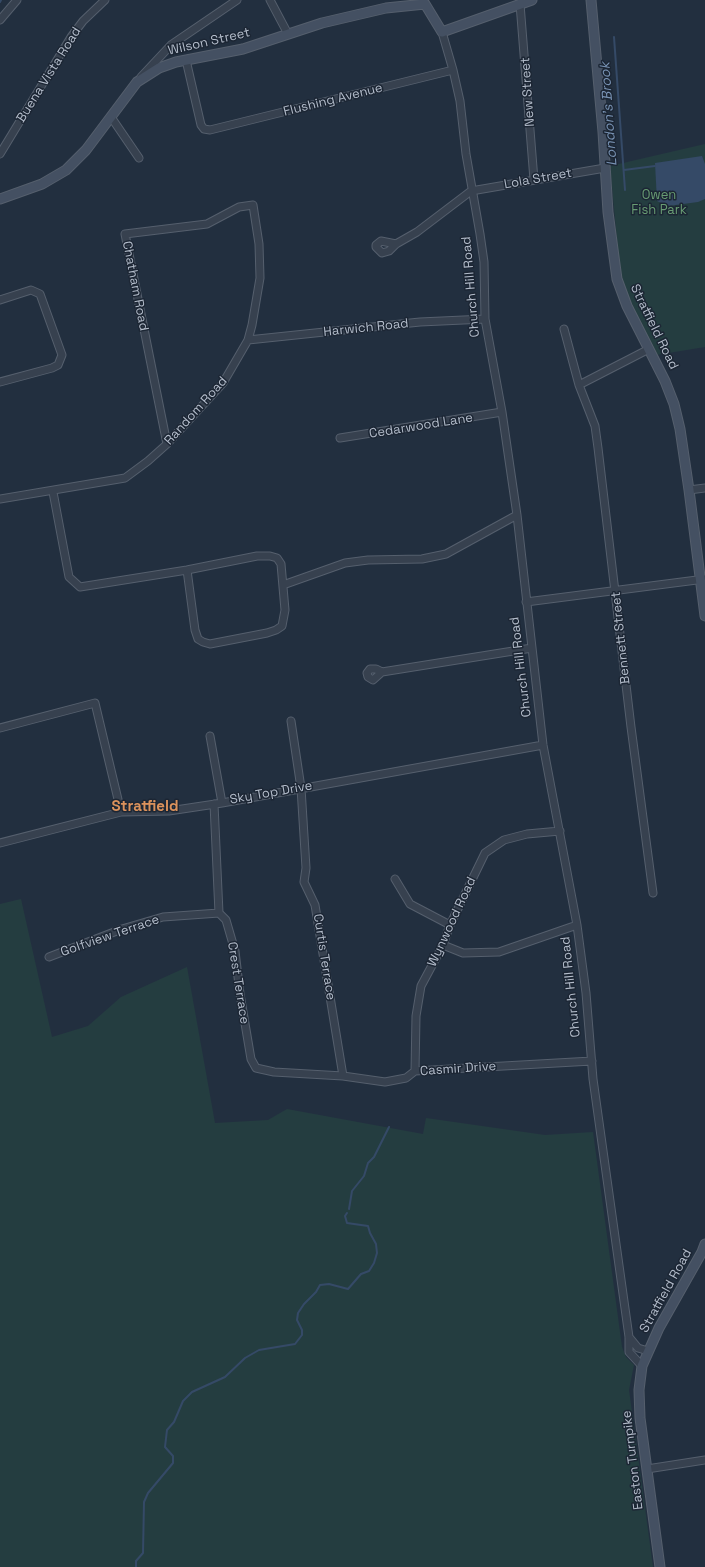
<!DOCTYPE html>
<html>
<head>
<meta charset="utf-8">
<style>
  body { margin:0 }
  canvas { display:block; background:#222f3f }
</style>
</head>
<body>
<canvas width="705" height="1567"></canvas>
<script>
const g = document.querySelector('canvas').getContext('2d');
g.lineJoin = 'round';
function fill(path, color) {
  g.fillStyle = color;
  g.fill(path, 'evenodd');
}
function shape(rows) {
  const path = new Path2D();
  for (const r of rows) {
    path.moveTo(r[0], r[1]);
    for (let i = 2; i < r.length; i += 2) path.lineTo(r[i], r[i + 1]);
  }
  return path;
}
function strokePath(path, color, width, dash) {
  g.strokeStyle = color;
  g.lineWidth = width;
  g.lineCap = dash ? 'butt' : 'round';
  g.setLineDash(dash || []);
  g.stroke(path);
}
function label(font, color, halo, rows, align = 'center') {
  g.font = font + ' "Space Grotesk",sans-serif';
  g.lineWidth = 3;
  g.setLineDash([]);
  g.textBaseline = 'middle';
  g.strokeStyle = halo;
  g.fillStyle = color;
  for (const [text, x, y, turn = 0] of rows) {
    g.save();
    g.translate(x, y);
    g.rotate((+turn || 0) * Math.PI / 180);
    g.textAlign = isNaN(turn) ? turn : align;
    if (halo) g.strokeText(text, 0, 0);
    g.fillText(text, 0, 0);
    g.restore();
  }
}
fill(shape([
  [705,144,705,347,656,355,624,289,620,272,610,166],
  [21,899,52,1037,88,1026,121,997,187,967,215,1123,268,1120,287,1109,423,1134,426,1118,545,1135,593,1132,622,1347,626,1357,634,1365,629,1390,653,1567,0,1567,0,904]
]), '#243d40');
fill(shape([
  [702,156,705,164,705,199,698,202,668,206,657,201,655,163]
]), '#354a67');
strokePath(shape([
  [0,2,1,0],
  [614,37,625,190],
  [624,170,655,166],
  [349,1209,352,1191,364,1176,368,1163,374,1157,389,1127],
  [136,1567,136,1561,143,1553,144,1502,148,1493,173,1463,173,1456,165,1447,167,1430,174,1422,183,1401,192,1392,225,1377,245,1358,259,1350,295,1344,302,1335,302,1330,297,1320,298,1313,304,1304,316,1292,320,1285,329,1284,348,1289,361,1274,369,1271,374,1263,377,1253,376,1244,370,1233,368,1226,347,1223,345,1216,347,1213]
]), '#354a67', 2);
const minor = shape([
  [270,0,288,34],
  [520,4,534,180],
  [0,20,17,0],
  [442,32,453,70,460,101,466,154,480,234,484,262,485,319,502,412,517,515,543,745,577,925,586,993,593,1079,629,1337,629,1352,642,1366],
  [186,60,201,125,204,129,210,130,453,70],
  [141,77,171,45,237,0],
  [111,117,139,158],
  [0,154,71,37,83,21,105,0],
  [396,244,381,241,376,245,376,247,382,253,389,251,396,244,417,232,471,191,605,168],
  [0,300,31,290,40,294,62,355,58,365,52,368,0,382],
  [564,329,579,385,595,426,598,448,631,727,653,893],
  [248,340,420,322,485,319],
  [579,385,649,349],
  [340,438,502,412],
  [689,490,705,488],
  [53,492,69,577,80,587,187,570,257,556,270,556,277,558,281,564,285,610,282,626,276,630,267,633,210,644,203,642,198,639,195,630,187,570],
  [0,499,125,478,148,461,167,444,223,383,248,340,252,325,260,278,259,244,253,205,239,207,207,224,125,234,167,444],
  [283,585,345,563,368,560,422,559,446,554,517,515],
  [526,602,705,579],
  [382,672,376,669,370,669,367,673,368,677,373,680,382,672,532,648],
  [291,721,301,788,306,868,304,882,315,905,343,1076],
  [0,728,95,703,121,812],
  [210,736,222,803],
  [214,804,219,913,226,920,235,951,240,994,251,1059,256,1068,274,1072,343,1076,385,1082,406,1078,415,1071,592,1061],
  [0,843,121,812,169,811,222,803,543,745],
  [395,879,410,904,450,925],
  [443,945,463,953,499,952,577,925],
  [49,957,122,929,163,917,219,913],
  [415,1071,416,1016,421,986,443,945,450,925,485,853,504,840,527,834,560,831],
  [629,1337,638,1348,648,1351],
  [647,1469,705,1460]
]);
const secondary = shape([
  [591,0,603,132,608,212,617,279,627,306,665,381,674,404,680,429,689,490,705,616],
  [0,199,42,184,66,170,86,150,137,82,159,68,176,62,243,49,322,23,386,8,425,4,442,32,532,0],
  [660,1567,640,1418,639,1390,642,1366,659,1328,702,1252,705,1244]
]);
strokePath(minor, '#555f6d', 9);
strokePath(secondary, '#555f6d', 11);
strokePath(minor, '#37414f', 7);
strokePath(secondary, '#445062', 9);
label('13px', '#b3bcca', '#1c2634', [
  ["Wilson Street",209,42,-13],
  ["Buena Vista Road",49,75,-58],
  ["New Street",528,92,-94],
  ["Flushing Avenue",333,100,-14],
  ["Lola Street",538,179,-10],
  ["Chatham Road",135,286,79],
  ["Church Hill Road",471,287,-95],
  ["Stratfield Road",654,327,64],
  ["Harwich Road",366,328,-6],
  ["Random Road",196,411,-48],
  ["Cedarwood Lane",421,426,-9],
  ["Bennett Street",621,638,-96],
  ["Church Hill Road",521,667,-97],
  ["Sky Top Drive",271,793,-10],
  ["Wynwood Road",452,922,-65],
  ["Golfview Terrace",110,936,-19],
  ["Curtis Terrace",324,957,81],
  ["Crest Terrace",238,983,81],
  ["Church Hill Road",571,987,-96],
  ["Casmir Drive",458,1069,-4],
  ["Stratfield Road",666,1291,-61],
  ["Easton Turnpike",633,1460,-97]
]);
label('13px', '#689c73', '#1c2634', [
  ["Owen",659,195],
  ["Fish Park",659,210]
]);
label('italic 14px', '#7892b3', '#1c2634', [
  ["London's Brook",609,114,-94]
]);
label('bold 15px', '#db925c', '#1c2634', [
  ["Stratfield",145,807]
]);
</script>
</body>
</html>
